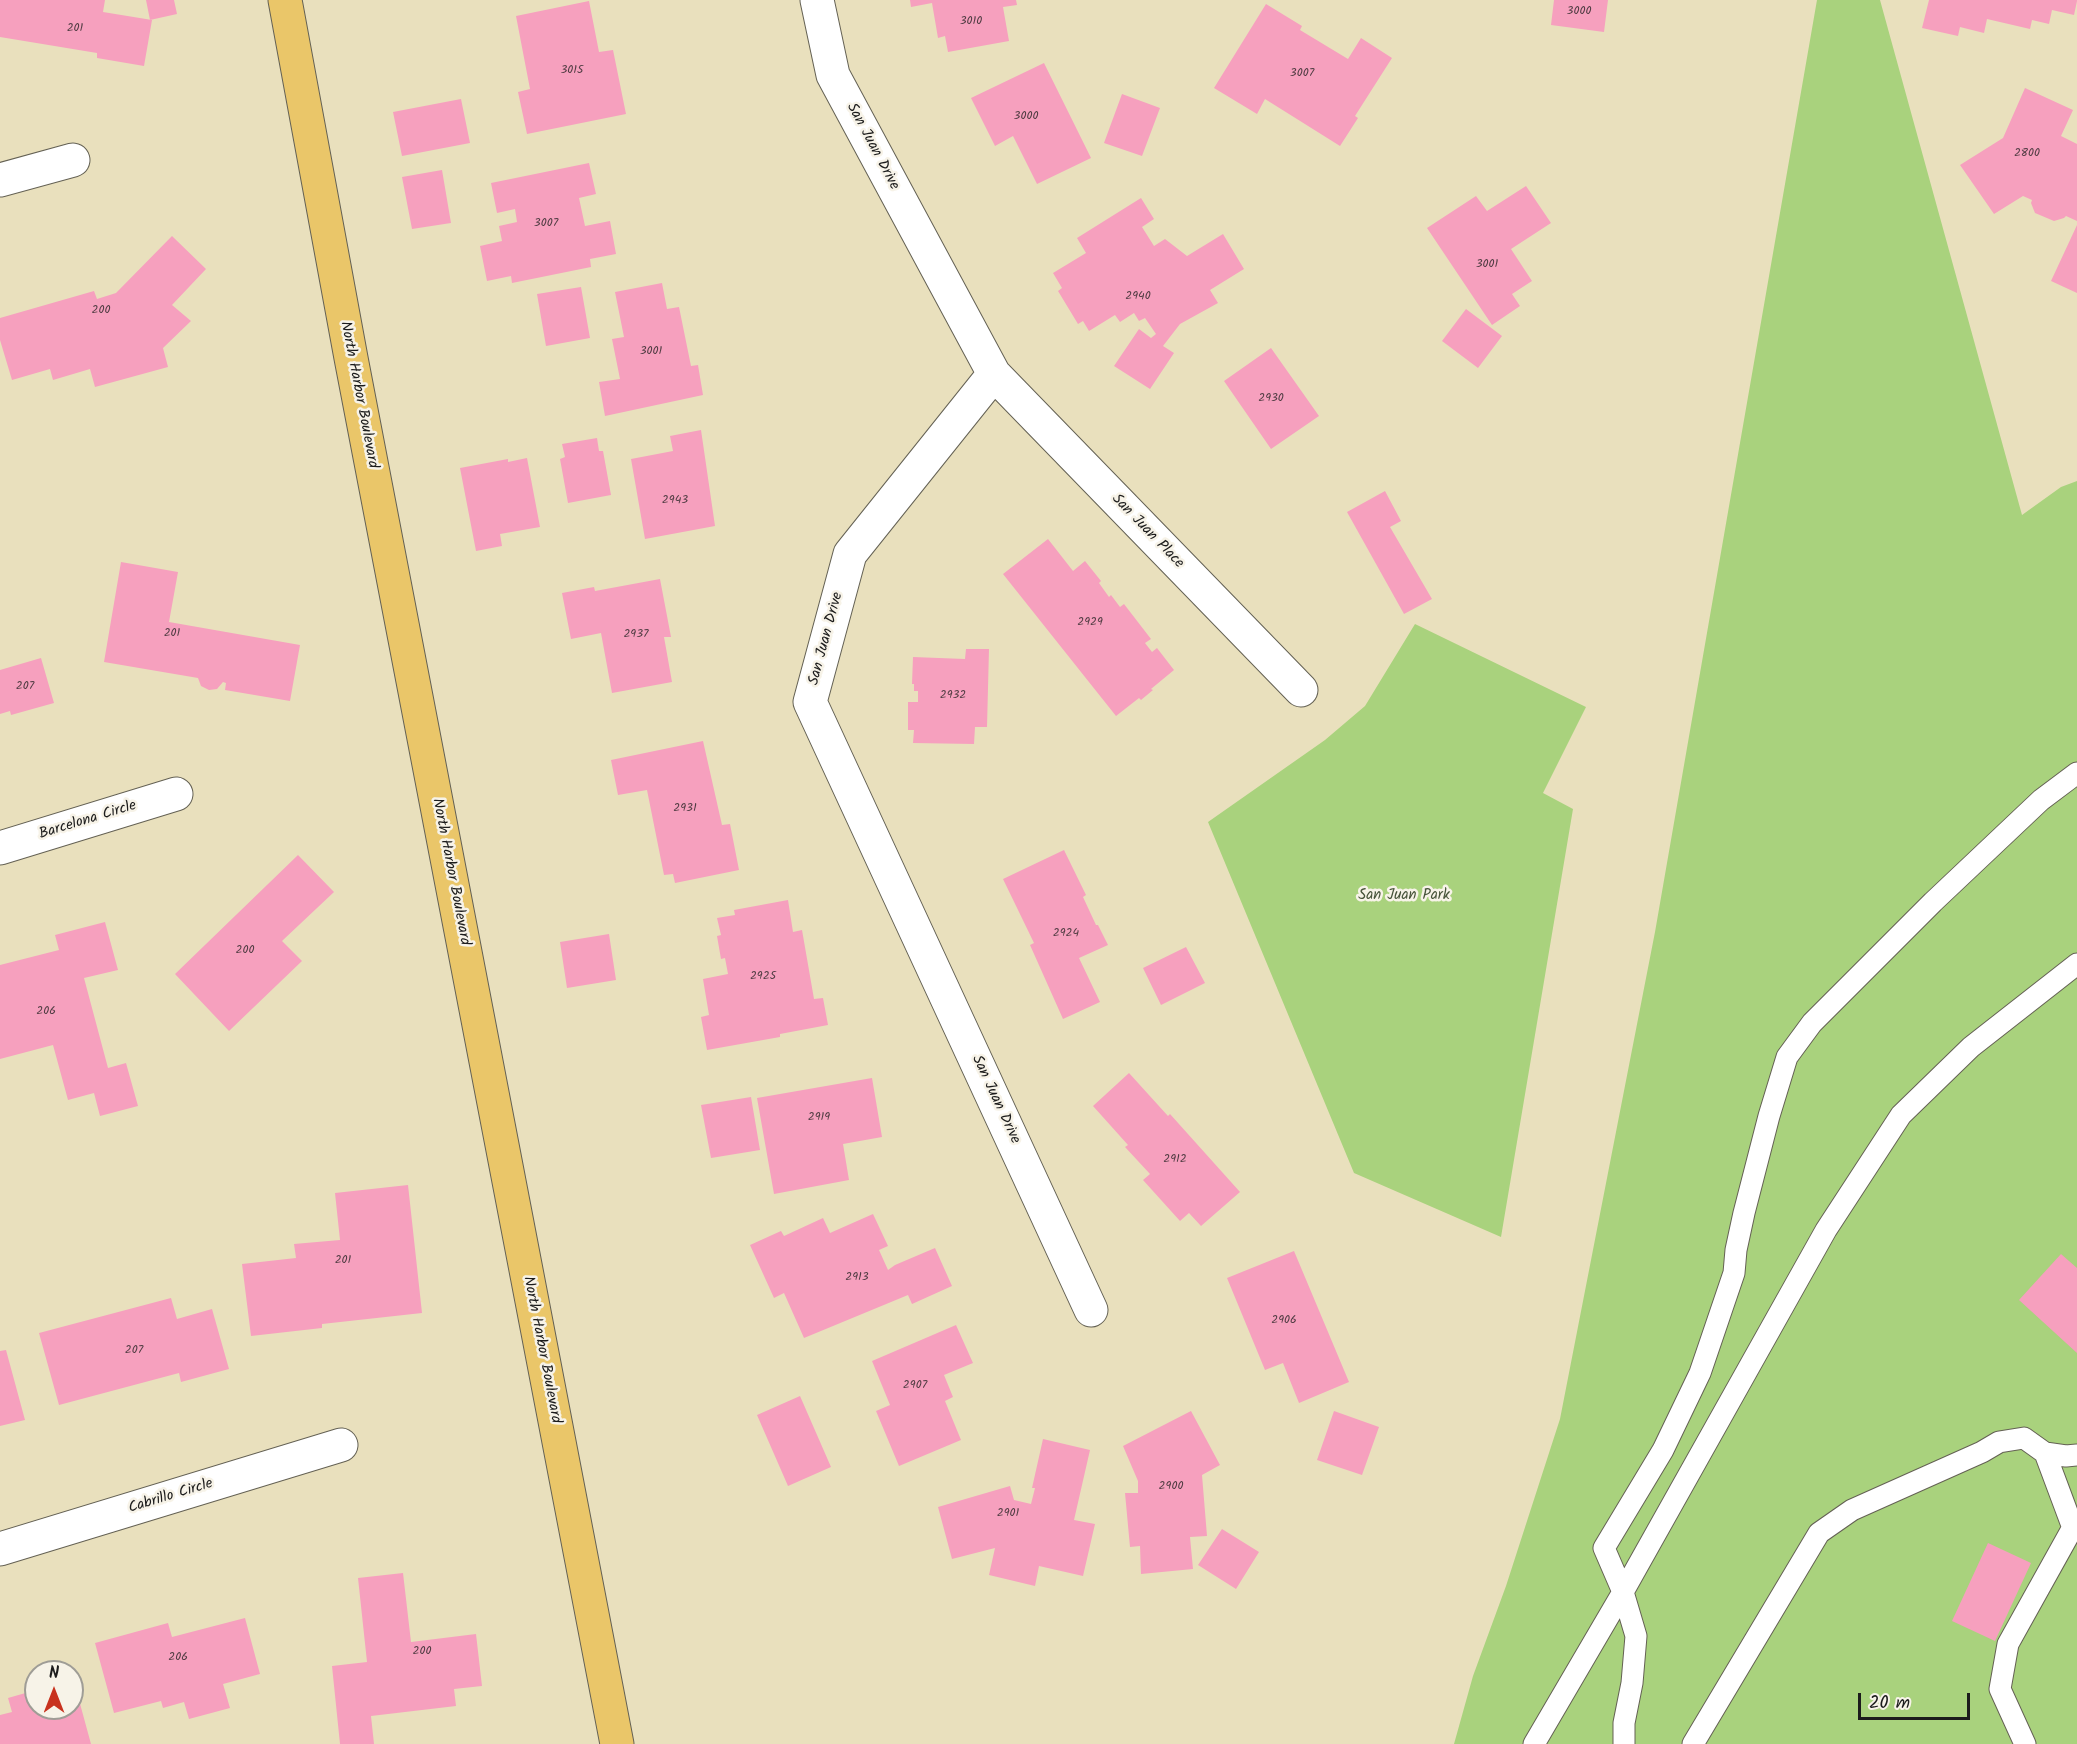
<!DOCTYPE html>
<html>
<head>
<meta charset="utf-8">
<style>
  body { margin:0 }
  #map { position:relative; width:2077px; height:1744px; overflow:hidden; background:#e9e0bd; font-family:Kalam,sans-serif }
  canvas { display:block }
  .north { position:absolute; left:24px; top:1660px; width:60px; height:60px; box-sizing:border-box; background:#f7f3e8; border:2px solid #9f9d96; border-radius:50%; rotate:0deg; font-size:16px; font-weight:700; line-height:24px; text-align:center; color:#1c1c1c }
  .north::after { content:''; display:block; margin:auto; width:21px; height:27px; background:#c8321e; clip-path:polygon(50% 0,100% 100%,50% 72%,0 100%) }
  .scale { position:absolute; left:1858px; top:1693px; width:112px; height:27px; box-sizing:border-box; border:3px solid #1c1c1c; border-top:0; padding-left:8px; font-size:18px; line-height:21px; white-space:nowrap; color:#1c1c1c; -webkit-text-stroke:4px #f7f3e8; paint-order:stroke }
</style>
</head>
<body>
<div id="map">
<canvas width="2077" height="1744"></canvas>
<div class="north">N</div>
<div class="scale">20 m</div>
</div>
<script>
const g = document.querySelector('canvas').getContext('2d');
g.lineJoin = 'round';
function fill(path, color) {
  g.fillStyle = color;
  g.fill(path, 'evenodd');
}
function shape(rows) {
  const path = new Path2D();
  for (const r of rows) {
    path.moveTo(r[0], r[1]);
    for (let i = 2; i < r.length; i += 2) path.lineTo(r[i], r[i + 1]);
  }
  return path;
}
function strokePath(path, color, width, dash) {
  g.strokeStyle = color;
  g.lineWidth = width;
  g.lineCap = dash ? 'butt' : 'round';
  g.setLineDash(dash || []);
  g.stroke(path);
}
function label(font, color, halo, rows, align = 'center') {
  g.font = font + ' Kalam,sans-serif';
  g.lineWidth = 5;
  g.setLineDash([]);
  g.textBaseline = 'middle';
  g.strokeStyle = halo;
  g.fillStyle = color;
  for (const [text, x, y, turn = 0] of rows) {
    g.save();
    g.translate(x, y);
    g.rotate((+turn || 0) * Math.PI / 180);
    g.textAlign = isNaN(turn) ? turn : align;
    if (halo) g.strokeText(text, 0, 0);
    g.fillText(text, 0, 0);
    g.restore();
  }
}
fill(shape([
  [1817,0,1880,0,2022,515,2061,487,2077,481,2077,1744,1454,1744,1473,1676,1506,1586,1560,1419,1655,932],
  [1415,624,1586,707,1543,793,1573,809,1501,1237,1354,1173,1208,822,1325,740,1365,706]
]), '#a9d27d');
fill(shape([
  [0,0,105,0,103,12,152,20,144,66,97,58,97,53,0,37],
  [146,0,174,0,177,14,150,20],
  [910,0,1016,0,1017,5,1003,7,1009,41,948,52,945,36,938,38,932,3,911,7],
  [1554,0,1608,0,1604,32,1551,25],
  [1929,0,2077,0,2077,1,2074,15,2052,10,2049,24,2032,20,2030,29,1987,19,1984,33,1960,27,1958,36,1922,28],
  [589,1,599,52,613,50,626,114,527,134,518,92,530,89,516,16],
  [1266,4,1302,26,1300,30,1348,59,1361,38,1392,58,1355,116,1358,118,1340,146,1265,99,1257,114,1214,88],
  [1044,63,1091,158,1037,184,1013,136,995,146,971,98],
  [2025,88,2073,110,2061,136,2077,144,2077,221,2066,216,2064,218,2054,221,2035,213,2031,203,2032,200,2023,196,1994,214,1960,165,2003,138],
  [1122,94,1160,108,1142,156,1104,143],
  [461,99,470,143,402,156,393,112],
  [589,163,596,194,579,198,585,226,610,221,616,254,590,259,591,267,512,283,511,276,487,281,480,246,502,241,499,226,517,222,515,209,497,213,491,183],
  [442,170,451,223,412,229,402,177],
  [1526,186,1551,223,1511,249,1532,281,1512,294,1520,306,1492,325,1427,228,1476,196,1487,211],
  [1141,198,1154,219,1142,227,1154,246,1165,239,1187,256,1223,234,1244,269,1210,290,1218,303,1180,324,1163,346,1174,353,1150,389,1114,366,1139,329,1151,338,1156,334,1145,318,1139,321,1134,313,1120,322,1115,315,1089,331,1083,321,1078,324,1058,291,1062,288,1053,273,1086,253,1077,238],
  [2077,225,2077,293,2051,281],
  [172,236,206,269,172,305,191,321,163,348,168,367,95,387,90,369,53,380,50,369,12,380,0,340,0,318,94,291,97,299,116,293],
  [662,283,667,309,679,307,691,366,698,365,703,395,605,416,599,382,620,379,612,339,624,337,615,292],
  [581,287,590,338,546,346,537,294],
  [1466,309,1502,336,1478,368,1442,341],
  [1271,348,1319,416,1271,449,1224,381],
  [701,430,715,526,645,539,631,459,673,451,670,436],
  [597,438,599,451,603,451,611,495,568,503,560,459,565,457,562,444],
  [527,458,540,527,500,534,502,546,476,551,460,468,508,459,508,462],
  [1385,491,1401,521,1390,527,1432,599,1404,614,1347,512],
  [1048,539,1073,571,1085,561,1101,581,1099,583,1109,597,1111,595,1120,607,1124,604,1151,639,1145,643,1152,652,1157,648,1174,670,1151,689,1153,690,1141,700,1139,698,1116,716,1003,574],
  [121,562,178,572,169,622,300,645,290,701,225,690,226,683,223,682,217,689,209,690,201,686,198,678,104,662],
  [660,579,671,637,664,637,672,682,612,693,601,633,571,639,562,593,594,587,595,591],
  [966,649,989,649,987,727,975,727,974,744,913,743,914,730,908,730,908,702,918,702,918,691,914,691,914,684,912,684,913,657,965,659],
  [41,658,54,703,11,715,10,711,0,714,0,670],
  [703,741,722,825,730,824,739,870,675,883,673,874,664,875,647,790,618,795,611,760],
  [1064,850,1086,895,1083,897,1096,925,1098,925,1108,945,1079,958,1100,1002,1063,1019,1030,945,1034,943,1003,879],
  [298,855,334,892,282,941,302,961,229,1031,175,974],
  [788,900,793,932,802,930,814,999,823,998,828,1025,780,1034,780,1037,707,1050,701,1017,709,1015,703,979,728,974,725,958,721,959,717,936,721,935,717,918,735,915,734,910],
  [105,922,118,970,84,978,108,1068,126,1063,138,1106,100,1116,94,1093,68,1100,53,1045,0,1059,0,965,59,950,55,935],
  [609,934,616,980,567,988,560,942],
  [1186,947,1205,983,1161,1005,1143,968],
  [1129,1073,1168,1116,1170,1114,1240,1192,1201,1226,1189,1213,1180,1221,1143,1180,1150,1174,1125,1147,1128,1145,1093,1106],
  [872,1078,882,1137,843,1144,849,1180,774,1194,757,1098],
  [751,1097,760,1150,711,1158,701,1105],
  [408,1185,422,1313,322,1324,322,1328,251,1336,242,1264,296,1258,294,1244,340,1240,335,1193],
  [873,1214,888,1246,879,1250,888,1270,895,1265,935,1248,952,1286,912,1304,908,1295,804,1338,784,1293,774,1298,750,1245,781,1231,784,1236,823,1218,830,1233],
  [1294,1251,1349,1382,1299,1403,1283,1363,1265,1370,1227,1278],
  [2061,1254,2077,1268,2077,1353,2019,1300],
  [171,1298,177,1319,212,1309,229,1369,181,1382,179,1373,59,1405,39,1333],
  [956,1325,973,1363,944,1375,953,1397,945,1401,961,1440,899,1466,876,1411,890,1405,872,1361],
  [6,1350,25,1420,0,1426,0,1351],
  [800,1396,831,1467,788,1486,757,1415],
  [1191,1411,1220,1465,1202,1475,1207,1536,1190,1537,1193,1569,1141,1574,1140,1546,1130,1547,1125,1493,1138,1493,1138,1481,1123,1446],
  [1334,1411,1379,1427,1362,1475,1317,1460],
  [1043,1439,1090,1450,1074,1520,1095,1524,1083,1576,1039,1566,1035,1586,989,1575,995,1548,952,1559,938,1507,1010,1486,1014,1500,1031,1504,1035,1488,1032,1488],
  [1222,1529,1259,1552,1236,1589,1198,1565],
  [1988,1543,2031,1563,1995,1641,1952,1621],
  [403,1573,411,1642,476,1634,482,1686,454,1689,456,1706,371,1716,374,1744,340,1744,332,1666,367,1662,358,1578],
  [245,1618,260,1674,223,1684,230,1708,189,1719,184,1702,163,1708,161,1701,114,1713,95,1643,168,1623,172,1637],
  [73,1678,91,1744,0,1744,0,1715,12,1712,8,1698,36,1690,36,1708,72,1708]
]), '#f6a0be');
const service = shape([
  [2045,1453,2073,1528],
  [1534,1744,1623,1592,1826,1230,1901,1115,1971,1047,2077,964],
  [1624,1744,1624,1723,1632,1683,1636,1636,1623,1592,1604,1548,1663,1450,1700,1373,1734,1273,1736,1250,1744,1213,1769,1116,1787,1057,1812,1023,1933,902,2041,800,2077,773],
  [1693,1744,1819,1533,1852,1510,1982,1452,1999,1442,2024,1438,2045,1453,2066,1456,2077,1455],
  [2025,1744,2000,1689,2008,1644,2077,1520]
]);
const minor = shape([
  [817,0,833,75,994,374,850,554,810,702,1091,1310],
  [0,180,73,160],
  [994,374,1301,690],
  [0,848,176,794],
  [0,1549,341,1445]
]);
const primary = shape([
  [285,0,351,358,617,1744]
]);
strokePath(service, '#646154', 23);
strokePath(minor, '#646154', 35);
strokePath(primary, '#646154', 35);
strokePath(service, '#fff', 21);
strokePath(minor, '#fff', 33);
strokePath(primary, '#eac669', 33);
label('12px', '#523d44', null, [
  ["3000",1579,12],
  ["3010",971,22],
  ["201",75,29],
  ["3015",572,71],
  ["3007",1302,74],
  ["3000",1026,117],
  ["2800",2027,154],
  ["3007",546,224],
  ["3001",1487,265],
  ["2940",1138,297],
  ["200",101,311],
  ["3001",651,352],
  ["2930",1271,399],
  ["2943",675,501],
  ["2929",1090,623],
  ["201",172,634],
  ["2937",636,635],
  ["207",25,687],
  ["2932",953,696],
  ["2931",685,809],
  ["2924",1066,934],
  ["200",245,951],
  ["2925",763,977],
  ["206",46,1012],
  ["2919",819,1118],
  ["2912",1175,1160],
  ["201",343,1261],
  ["2913",857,1278],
  ["2906",1284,1321],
  ["207",134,1351],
  ["2907",915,1386],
  ["2900",1171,1487],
  ["2901",1008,1514],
  ["200",422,1652],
  ["206",178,1658]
]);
label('15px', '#1c1c1c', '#f7f3e8', [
  ["San Juan Drive",872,147,62],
  ["North Harbor Boulevard",358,395,79],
  ["San Juan Place",1147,532,46],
  ["San Juan Drive",827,639,-75],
  ["Barcelona Circle",88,821,-17],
  ["North Harbor Boulevard",450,872,79],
  ["San Juan Drive",995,1100,65],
  ["North Harbor Boulevard",541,1350,79],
  ["Cabrillo Circle",171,1497,-17]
]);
label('15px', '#465339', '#f7f3e8', [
  ["San Juan Park",1404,896]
]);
</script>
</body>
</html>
